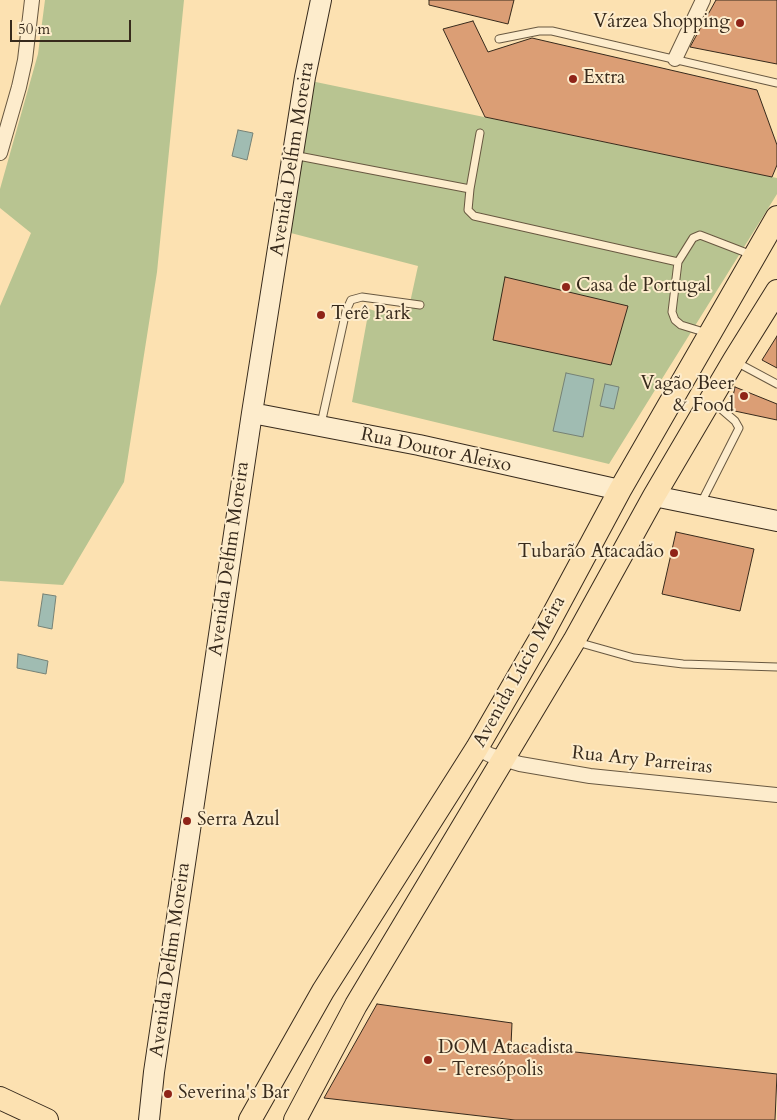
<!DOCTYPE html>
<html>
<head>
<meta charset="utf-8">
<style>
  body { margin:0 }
  #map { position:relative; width:777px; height:1120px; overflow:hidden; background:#fce1b1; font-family:Cardo,serif }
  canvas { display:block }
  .scale { position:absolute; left:10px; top:20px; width:121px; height:22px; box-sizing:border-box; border:2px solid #372a1c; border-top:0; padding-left:6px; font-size:15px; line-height:18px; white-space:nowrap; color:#372a1c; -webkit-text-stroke:4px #fdeccc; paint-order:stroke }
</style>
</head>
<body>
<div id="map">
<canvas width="777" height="1120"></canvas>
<div class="scale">50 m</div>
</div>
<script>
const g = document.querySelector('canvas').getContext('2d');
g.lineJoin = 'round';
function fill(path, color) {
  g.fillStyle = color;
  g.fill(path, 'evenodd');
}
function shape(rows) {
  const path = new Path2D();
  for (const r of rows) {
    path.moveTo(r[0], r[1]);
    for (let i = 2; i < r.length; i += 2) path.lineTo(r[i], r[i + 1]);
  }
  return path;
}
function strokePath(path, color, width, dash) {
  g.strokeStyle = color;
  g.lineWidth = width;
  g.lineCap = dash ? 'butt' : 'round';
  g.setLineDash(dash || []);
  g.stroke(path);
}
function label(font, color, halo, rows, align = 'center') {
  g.font = font + ' Cardo,serif';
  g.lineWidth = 4;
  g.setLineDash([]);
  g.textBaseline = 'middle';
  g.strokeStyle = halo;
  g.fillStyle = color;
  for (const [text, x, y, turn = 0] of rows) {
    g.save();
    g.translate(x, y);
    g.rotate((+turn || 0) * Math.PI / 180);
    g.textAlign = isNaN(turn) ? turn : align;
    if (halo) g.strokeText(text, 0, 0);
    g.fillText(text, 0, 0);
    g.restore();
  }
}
fill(shape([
  [45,0,184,0,157,272,124,482,63,585,0,581,0,306,31,233,0,208,0,189,38,54],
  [311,81,777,178,777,194,609,464,352,402,369,309,406,321,418,266,287,232]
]), '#b8c491');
const water = shape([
  [238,130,253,133,247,160,232,156,238,130],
  [566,373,594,379,583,437,553,431,566,373],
  [605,384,619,387,614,409,600,406,605,384],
  [43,594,56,596,52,629,38,626,43,594],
  [18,654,48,661,46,674,17,668,18,654]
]);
fill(water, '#a0bcb2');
strokePath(water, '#768276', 1);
const building = shape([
  [429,0,514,0,508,24,429,5,429,0],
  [716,0,777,0,777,64,690,47,716,0],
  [473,21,488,52,532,38,757,90,777,145,777,165,772,177,485,117,443,29,473,21],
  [505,277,628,306,611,365,493,340,505,277],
  [777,336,777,368,762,360,777,336],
  [735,387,777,404,777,420,730,410,735,387],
  [676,532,754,549,740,611,662,594,676,532],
  [377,1004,512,1023,511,1045,777,1074,775,1120,515,1120,324,1098,377,1004]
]);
fill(building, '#db9e75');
strokePath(building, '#372a1c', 1);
const lane = shape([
  [499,39,539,31,552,31,777,83],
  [480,133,470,189,468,210,474,216,678,262,672,312,675,320,681,325,707,333],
  [293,155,470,189],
  [678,262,693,238,700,235,752,255],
  [736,362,777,384],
  [321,424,346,311,351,300,362,297,420,305],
  [701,503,739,428,735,421,713,402],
  [577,642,634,658,683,664,777,667]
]);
const street = shape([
  [675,59,703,0],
  [0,153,19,87,25,60,32,0],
  [477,748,490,755,520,764,590,776,777,795]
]);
const secondary = shape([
  [252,413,419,445,620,490],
  [654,496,777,521],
  [149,1120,154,1072,252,413,305,77,321,0]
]);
const primary = shape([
  [0,1098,47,1120],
  [250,1120,323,991,477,748,540,639,620,490,777,217],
  [295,1120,356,1005,574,641,654,496,734,360,777,291]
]);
strokePath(lane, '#685841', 9);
strokePath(street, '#685841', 16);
strokePath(secondary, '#372a1c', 22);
strokePath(primary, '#372a1c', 24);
strokePath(lane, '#fdeccc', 7);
strokePath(street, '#fdeccc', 14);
strokePath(secondary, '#fdeccc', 20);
strokePath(primary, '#fce1b1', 22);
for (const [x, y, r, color] of [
  [740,23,5,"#8f2418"],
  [573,79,5,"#8f2418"],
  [566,287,5,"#8f2418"],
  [321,315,5,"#8f2418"],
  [744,396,5,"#8f2418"],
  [674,553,5,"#8f2418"],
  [187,821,5,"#8f2418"],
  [428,1060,5,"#8f2418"],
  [168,1094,5,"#8f2418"]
]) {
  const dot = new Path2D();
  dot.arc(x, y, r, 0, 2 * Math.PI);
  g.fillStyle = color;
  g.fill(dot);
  strokePath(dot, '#fdeccc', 2);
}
label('19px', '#372a1c', '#fdeccc', [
  ["Várzea Shopping",730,23,"right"],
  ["Extra",583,79],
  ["Casa de Portugal",576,287],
  ["Terê Park",331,315],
  ["Vagão Beer",734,385,"right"],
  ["& Food",734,407,"right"],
  ["Tubarão Atacadão",664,553,"right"],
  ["Serra Azul",197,821],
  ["DOM Atacadista",438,1049],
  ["- Teresópolis",438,1071],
  ["Severina's Bar",178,1094]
], 'left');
label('19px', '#372a1c', '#fdeccc', [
  ["Avenida Delfim Moreira",293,159,-81],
  ["Rua Doutor Aleixo",436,451,12],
  ["Avenida Delfim Moreira",230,559,-82],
  ["Avenida Lúcio Meira",520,672,-61],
  ["Rua Ary Parreiras",642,761,6],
  ["Avenida Delfim Moreira",171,960,-82]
]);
</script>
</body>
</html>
